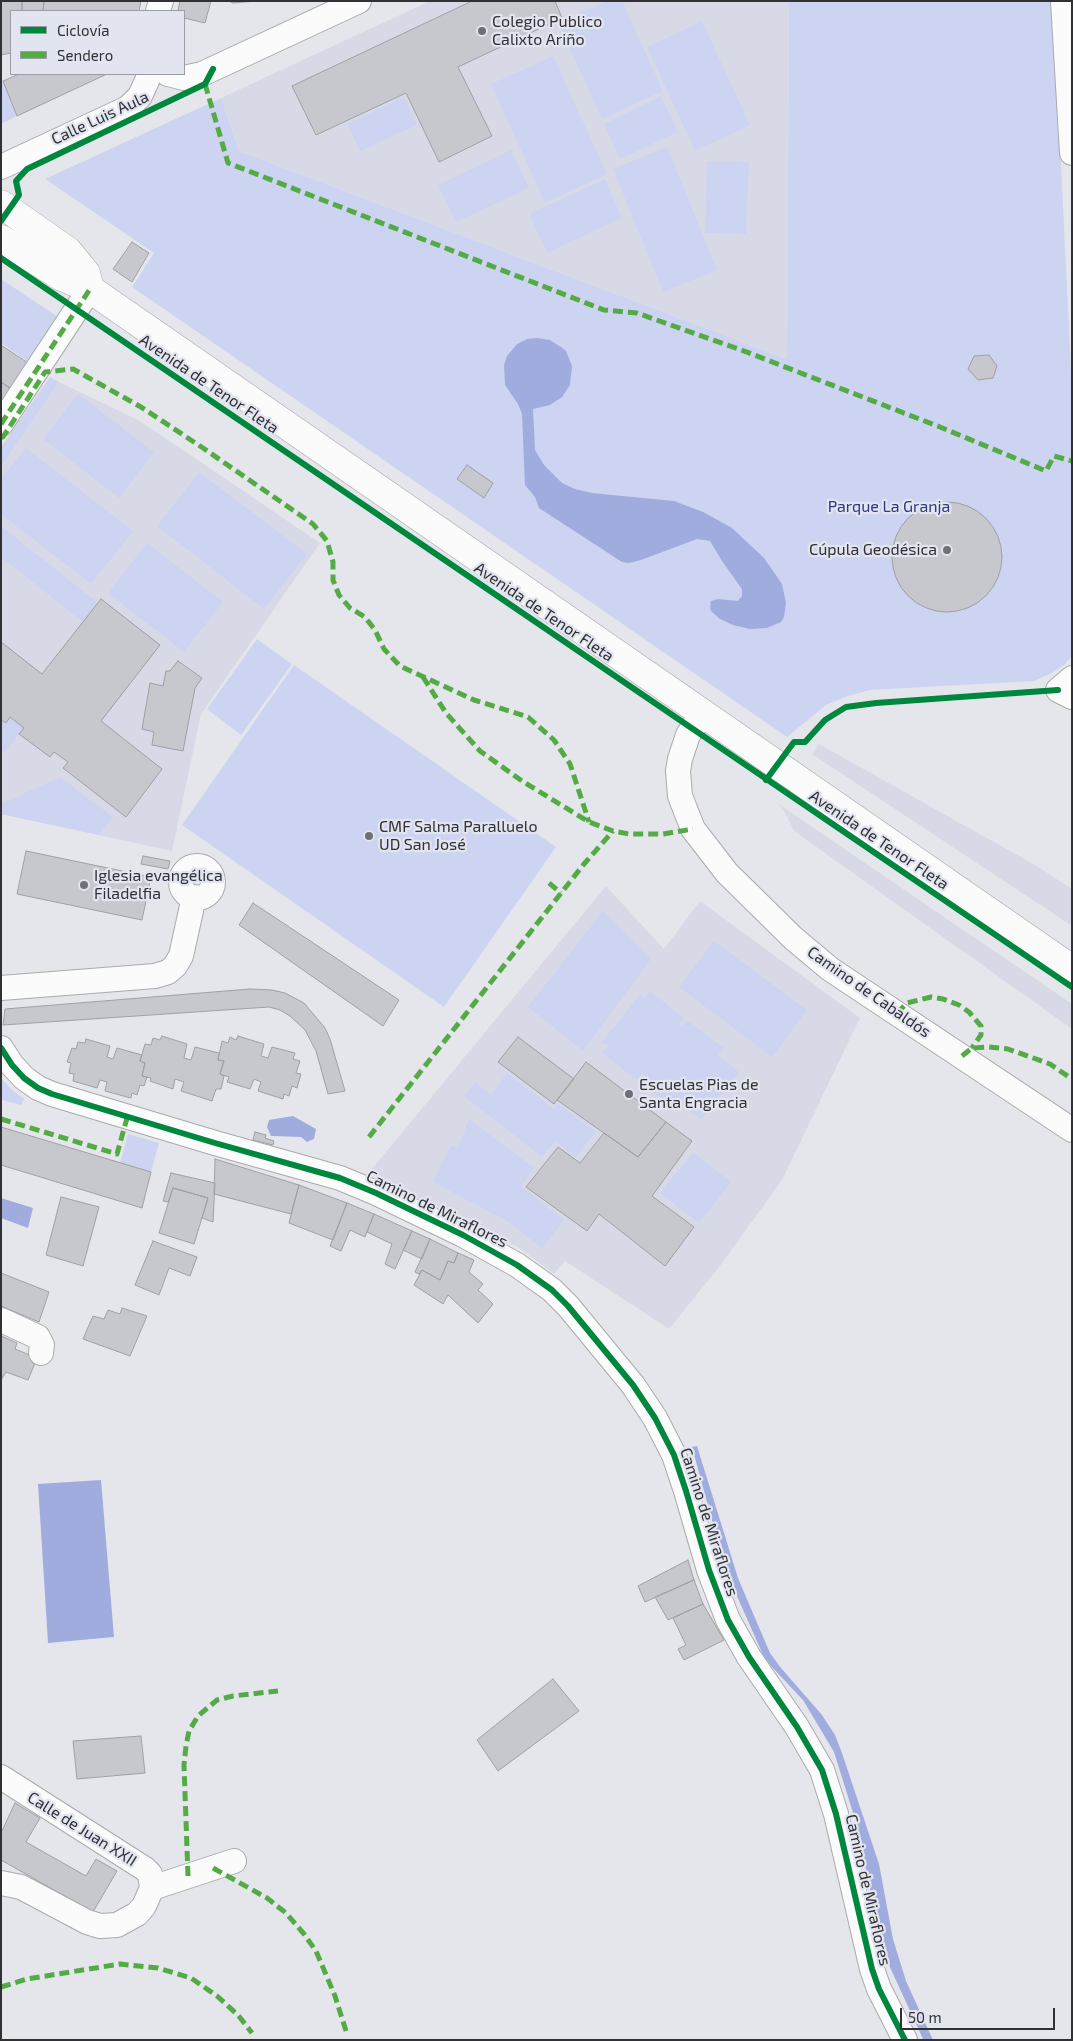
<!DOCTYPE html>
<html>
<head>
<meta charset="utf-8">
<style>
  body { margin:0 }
  #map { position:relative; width:1073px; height:2041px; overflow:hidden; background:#e5e6ec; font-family:"Exo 2",sans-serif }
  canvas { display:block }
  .frame { position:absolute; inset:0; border:2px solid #303135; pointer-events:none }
  .legend { position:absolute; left:10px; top:10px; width:175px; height:65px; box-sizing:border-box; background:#e2e5ef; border:1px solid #9b9da5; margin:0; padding:6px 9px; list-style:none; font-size:15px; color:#303135 }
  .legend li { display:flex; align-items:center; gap:10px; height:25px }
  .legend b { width:25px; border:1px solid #9b9da5 }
  .scale { position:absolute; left:900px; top:2008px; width:155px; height:22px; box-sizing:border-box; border:2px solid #303135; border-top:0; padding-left:6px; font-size:15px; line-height:18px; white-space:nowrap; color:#303135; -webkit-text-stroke:4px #e2e5ef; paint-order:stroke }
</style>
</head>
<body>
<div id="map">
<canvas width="1073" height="2041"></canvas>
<div class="frame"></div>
<ul class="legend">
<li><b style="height:6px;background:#00873e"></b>Ciclovía</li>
<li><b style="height:6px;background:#54ab45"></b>Sendero</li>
</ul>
<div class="scale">50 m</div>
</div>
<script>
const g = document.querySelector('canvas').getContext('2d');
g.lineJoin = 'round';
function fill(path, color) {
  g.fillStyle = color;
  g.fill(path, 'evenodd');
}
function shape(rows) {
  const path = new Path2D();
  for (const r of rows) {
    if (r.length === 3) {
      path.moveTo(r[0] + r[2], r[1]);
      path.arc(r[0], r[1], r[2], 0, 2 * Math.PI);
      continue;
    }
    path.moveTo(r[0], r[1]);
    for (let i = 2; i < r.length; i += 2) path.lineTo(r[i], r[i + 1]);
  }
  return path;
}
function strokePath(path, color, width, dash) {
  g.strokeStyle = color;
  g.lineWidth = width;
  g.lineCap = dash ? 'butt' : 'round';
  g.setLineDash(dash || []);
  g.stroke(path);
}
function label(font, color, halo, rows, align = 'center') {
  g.font = font + ' "Exo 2",sans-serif';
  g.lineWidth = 4.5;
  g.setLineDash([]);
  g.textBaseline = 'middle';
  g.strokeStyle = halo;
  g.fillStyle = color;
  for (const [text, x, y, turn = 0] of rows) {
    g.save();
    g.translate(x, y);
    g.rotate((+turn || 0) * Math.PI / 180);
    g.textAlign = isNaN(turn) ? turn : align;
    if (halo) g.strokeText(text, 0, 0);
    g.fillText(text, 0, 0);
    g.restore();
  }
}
fill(shape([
  [430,1,789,1,787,359,239,151,221,98],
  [59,382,140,421,320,543,201,714,172,851,1,814,1,467],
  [819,744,1035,865,1072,889,1072,926,812,754],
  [777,803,1072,1004,1072,1029,794,831,783,809],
  [606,886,664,949,700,901,860,1018,782,1180,720,1266,669,1329,565,1261,554,1274,518,1247,433,1210,390,1185,371,1170]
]), '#d7dae6');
fill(shape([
  [607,1,622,1,663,91,602,119,558,23],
  [789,1,1053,1,1072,390,1072,656,1064,665,1050,674,1034,681,870,690,848,696,826,705,787,737,132,287,154,253,45,179,221,98,239,151,787,359],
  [702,21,750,125,695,151,647,47],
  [553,56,607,174,545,203,491,84],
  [1,76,17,116,1,124],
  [661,96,678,132,620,159,604,124],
  [404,97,417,125,360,151,347,124],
  [667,147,717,270,663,292,613,169],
  [511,150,529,188,456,222,438,185],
  [707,161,749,162,746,234,705,233],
  [605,179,622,218,547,253,529,214],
  [1,279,64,321,34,366,1,343],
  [50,377,59,382,1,467,1,447],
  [78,394,154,452,119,498,43,439],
  [26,448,133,531,91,584,1,514,1,479],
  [199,472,307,554,264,609,157,526],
  [1,526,98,603,83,622,1,557],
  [147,543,223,602,184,652,108,593],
  [257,639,292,664,241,735,207,709],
  [294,665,556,847,444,1007,182,825],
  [10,717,24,728,5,752,1,749,1,720,6,723],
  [60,777,113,817,99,835,1,814,1,804],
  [603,911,651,959,583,1051,528,1007],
  [714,941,807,1010,772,1057,679,987],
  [650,991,684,1018,679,1024,681,1026,687,1020,724,1048,718,1055,739,1072,701,1120,682,1104,677,1110,640,1082,644,1075,642,1073,637,1080,602,1053,608,1046,602,1042,640,994,645,997],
  [507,1073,554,1109,558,1104,596,1131,576,1157,555,1141,542,1157,464,1096,475,1082,491,1095],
  [1,1078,11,1089,24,1099,21,1105,1,1100],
  [469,1119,534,1168,521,1186,564,1220,542,1248,507,1221,433,1182,451,1145,458,1148],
  [128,1134,159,1143,151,1172,120,1163],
  [693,1152,731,1182,699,1223,660,1193]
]), '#cdd4f1');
fill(shape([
  [537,338,550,340,561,347,566,351,572,366,570,385,562,397,550,405,533,409,535,450,544,465,562,483,575,489,592,493,674,501,703,512,732,528,764,558,782,584,786,603,784,617,781,622,767,628,750,629,733,625,720,619,712,612,710,609,711,601,718,599,738,601,742,596,742,589,722,561,710,541,697,539,641,560,629,563,622,562,539,508,535,497,525,485,522,414,518,404,505,385,504,365,507,356,517,344,527,339],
  [293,1116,316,1129,314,1139,307,1142,301,1137,271,1136,267,1127,269,1120],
  [1,1198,33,1208,28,1228,1,1218],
  [697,1446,738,1578,761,1632,770,1653,781,1668,822,1715,835,1735,842,1753,879,1864,893,1939,906,1981,933,2040,923,2039,888,1963,877,1922,855,1819,834,1752,803,1700,770,1665,763,1655,733,1587,713,1524,692,1447],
  [101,1480,114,1637,48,1643,38,1484]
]), '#a0acde');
const building = shape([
  [1,1,22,1,22,11,11,11,11,53,1,55,1,1],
  [22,1,44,1,43,11,22,11,22,1],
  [44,1,141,1,139,11,43,11,44,1],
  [180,1,211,1,205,23,184,18,184,11,178,11,180,1],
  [228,1,257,1,233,3,228,1],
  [472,1,555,1,562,18,458,67,492,136,439,162,406,93,316,135,292,86,472,1],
  [19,74,107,74,17,116,3,81,19,74],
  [132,242,149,253,132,282,113,269,132,242],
  [1,345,34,367,17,393,1,382,1,345],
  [989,355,997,366,993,378,978,380,968,369,974,356,989,355],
  [1,382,17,393,1,416,1,382],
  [467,465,493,483,484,498,457,479,467,465],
  [947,557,55],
  [101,599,160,645,101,721,162,769,126,817,63,768,68,762,54,752,50,757,19,734,24,728,10,717,6,723,1,720,1,642,42,674,101,599],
  [178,661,202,678,195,688,183,751,152,745,154,732,142,729,150,683,163,686,166,671,170,671,178,661],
  [26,851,151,877,142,920,17,894,26,851],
  [143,856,170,861,168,869,141,864,143,856],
  [253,903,399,1000,383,1026,239,925,253,903],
  [250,989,272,990,285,993,304,1003,325,1028,330,1039,345,1091,328,1094,316,1051,305,1030,290,1016,280,1010,269,1007,3,1025,5,1009,250,989],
  [162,1036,187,1044,184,1058,191,1060,195,1047,219,1053,218,1060,224,1061,220,1074,224,1076,221,1089,216,1089,212,1101,181,1091,184,1082,175,1079,173,1089,150,1081,151,1078,142,1076,145,1063,140,1061,145,1044,151,1045,153,1038,160,1040,162,1036],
  [238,1036,264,1044,261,1056,268,1058,272,1047,295,1053,293,1059,300,1061,296,1073,301,1074,297,1088,292,1086,289,1096,284,1094,283,1099,258,1091,261,1082,254,1079,250,1089,227,1082,229,1077,220,1074,224,1061,218,1060,222,1041,228,1043,230,1037,236,1040,238,1036],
  [518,1037,574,1079,554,1104,498,1062,518,1037],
  [86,1039,110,1046,107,1057,113,1059,117,1048,142,1055,140,1061,145,1063,142,1076,147,1077,144,1086,140,1085,137,1095,132,1093,131,1098,105,1091,107,1082,100,1080,97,1088,73,1081,74,1074,69,1073,71,1063,67,1062,72,1048,76,1049,78,1042,85,1043,86,1039],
  [586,1062,666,1122,638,1157,557,1100,586,1062],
  [666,1122,692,1141,652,1196,694,1227,665,1266,599,1214,587,1231,526,1187,558,1147,580,1163,604,1133,638,1157,666,1122],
  [1,1127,151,1172,142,1208,1,1165,1,1127],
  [255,1132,266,1135,265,1138,274,1141,273,1145,253,1140,255,1132],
  [215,1159,299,1185,291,1214,214,1194,215,1159],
  [171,1173,215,1183,213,1222,202,1218,208,1198,173,1188,168,1202,163,1201,171,1173],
  [299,1185,347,1203,333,1240,289,1223,299,1185],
  [173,1188,208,1198,194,1244,159,1233,173,1188],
  [61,1197,99,1207,83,1266,46,1255,61,1197],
  [347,1203,374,1214,365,1237,350,1230,341,1251,330,1246,347,1203],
  [374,1214,412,1231,395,1269,385,1264,392,1244,367,1232,374,1214],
  [412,1231,430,1239,422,1259,403,1250,412,1231],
  [430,1239,458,1253,454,1263,448,1261,440,1280,422,1270,419,1274,415,1272,430,1239],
  [153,1241,197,1257,190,1276,169,1268,159,1295,135,1285,153,1241],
  [458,1253,474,1260,469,1272,483,1284,478,1290,493,1304,478,1323,448,1295,443,1304,414,1285,422,1270,440,1280,448,1261,454,1263,458,1253],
  [1,1273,49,1292,39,1322,1,1306,1,1273],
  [122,1308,147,1316,130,1356,83,1339,93,1316,104,1319,108,1310,120,1314,122,1308],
  [1,1336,17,1343,15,1349,37,1358,28,1380,6,1372,1,1380,1,1336],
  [688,1560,694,1580,645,1602,638,1586,688,1560],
  [694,1580,703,1604,668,1620,655,1597,694,1580],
  [703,1604,724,1640,684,1660,678,1649,686,1645,673,1618,703,1604],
  [553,1679,579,1711,498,1771,477,1740,553,1679],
  [141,1736,145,1773,77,1779,73,1741,141,1736],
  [15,1803,40,1818,26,1842,86,1876,96,1859,117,1871,93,1912,1,1860,1,1833,15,1803]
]);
fill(building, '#c7c8cd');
strokePath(building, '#9fa0a4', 1);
const minor = shape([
  [1063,1,1072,153],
  [158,11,161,1],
  [168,74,184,78,202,74,359,1],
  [1,167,128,108,140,96,150,74],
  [1,424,90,289],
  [1072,678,1058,690,1072,697],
  [702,714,688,735,680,759,678,771,680,796,693,829,727,873,793,938,830,969,1072,1130],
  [197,882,16],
  [1,988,155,976,168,972,175,966,181,956,194,897],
  [1,1048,12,1065,24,1078,38,1088,52,1094,215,1143,340,1178,376,1193,463,1235,517,1265,552,1290,568,1306,633,1385,655,1418,674,1455,686,1491,709,1570,728,1620,749,1657,797,1727,822,1770,836,1814,872,1969,879,1989,905,2040],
  [1,1320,38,1337,42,1345,41,1353],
  [1,1777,145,1869,150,1874,152,1888,144,1906,137,1914,117,1925,100,1926,87,1922,21,1887,1,1883],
  [152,1888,234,1861]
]);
const major = shape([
  [1,204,68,251,86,273,90,289],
  [1,239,62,277,90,289,1072,969]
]);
strokePath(minor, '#a9aaae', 26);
strokePath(major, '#a9aaae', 29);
strokePath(minor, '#fbfbfc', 24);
strokePath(major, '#fbfbfc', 28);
strokePath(shape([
  [205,84,228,163,604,310,637,313,744,351,940,427,1046,471,1054,456,1072,461],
  [1,424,90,289],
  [1,436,3,437,45,372,73,369,141,407,203,448,313,524,327,541,333,562,333,580,339,595,350,608,365,617,375,630,384,649,400,666,474,700,528,717,554,740,570,764,589,822],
  [423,677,446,713,480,751,522,781,589,822,613,831,629,834,663,834,693,829],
  [549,883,561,893],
  [897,1013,907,1003,931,997,943,999,959,1005,969,1012,981,1026,981,1035,972,1048],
  [962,1056,972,1048,989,1047,1008,1049,1050,1064,1072,1079],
  [1,1119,117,1154,127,1118],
  [369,1137,584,864,613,831],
  [213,1868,267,1898,286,1913,304,1934,316,1951,335,1996,347,2034],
  [188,1876,184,1765,186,1746,189,1731,198,1716,217,1700,233,1696,278,1691],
  [1,1987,27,1979,120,1964,158,1968,191,1978,217,1996,238,2015,252,2033]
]), '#54ab45', 5, [10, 5]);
strokePath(shape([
  [1,221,19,195,16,181,27,169,205,84,213,69],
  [1,258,1072,987],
  [766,780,794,742,805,742,825,720,846,707,876,703,1058,690],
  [1,1048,12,1065,24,1078,38,1088,52,1094,215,1143,340,1178,376,1193,463,1235,517,1265,552,1290,568,1306,633,1385,655,1418,674,1455,686,1491,709,1570,728,1620,749,1657,797,1727,822,1770,836,1814,872,1969,879,1989,905,2040]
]), '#00873e', 6);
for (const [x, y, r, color] of [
  [482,31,5,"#6f7075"],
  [947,550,5,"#6f7075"],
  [369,836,5,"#6f7075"],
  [84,885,5,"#6f7075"],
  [629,1094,5,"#6f7075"]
]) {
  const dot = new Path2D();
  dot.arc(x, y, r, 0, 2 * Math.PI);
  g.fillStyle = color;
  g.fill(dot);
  strokePath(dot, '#e2e5ef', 2);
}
label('16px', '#303135', '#e2e5ef', [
  ["Colegio Publico",492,22],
  ["Calixto Ariño",492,40],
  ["Cúpula Geodésica",937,550,"right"],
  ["CMF Salma Paralluelo",379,827],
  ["UD San José",379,845],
  ["Iglesia evangélica",94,876],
  ["Filadelfia",94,894],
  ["Escuelas Pias de",639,1085],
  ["Santa Engracia",639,1103]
], 'left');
label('16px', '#303135', '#e2e5ef', [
  ["Calle Luis Aula",100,118,-25],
  ["Avenida de Tenor Fleta",209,384,34],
  ["Avenida de Tenor Fleta",544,612,34],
  ["Avenida de Tenor Fleta",879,840,34],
  ["Camino de Cabaldós",869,992,35],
  ["Camino de Miraflores",437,1209,26],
  ["Camino de Miraflores",709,1522,72],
  ["Calle de Juan XXII",82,1829,32],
  ["Camino de Miraflores",868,1890,77]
]);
label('16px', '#2e3788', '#e2e5ef', [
  ["Parque La Granja",889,507]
]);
</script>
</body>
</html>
